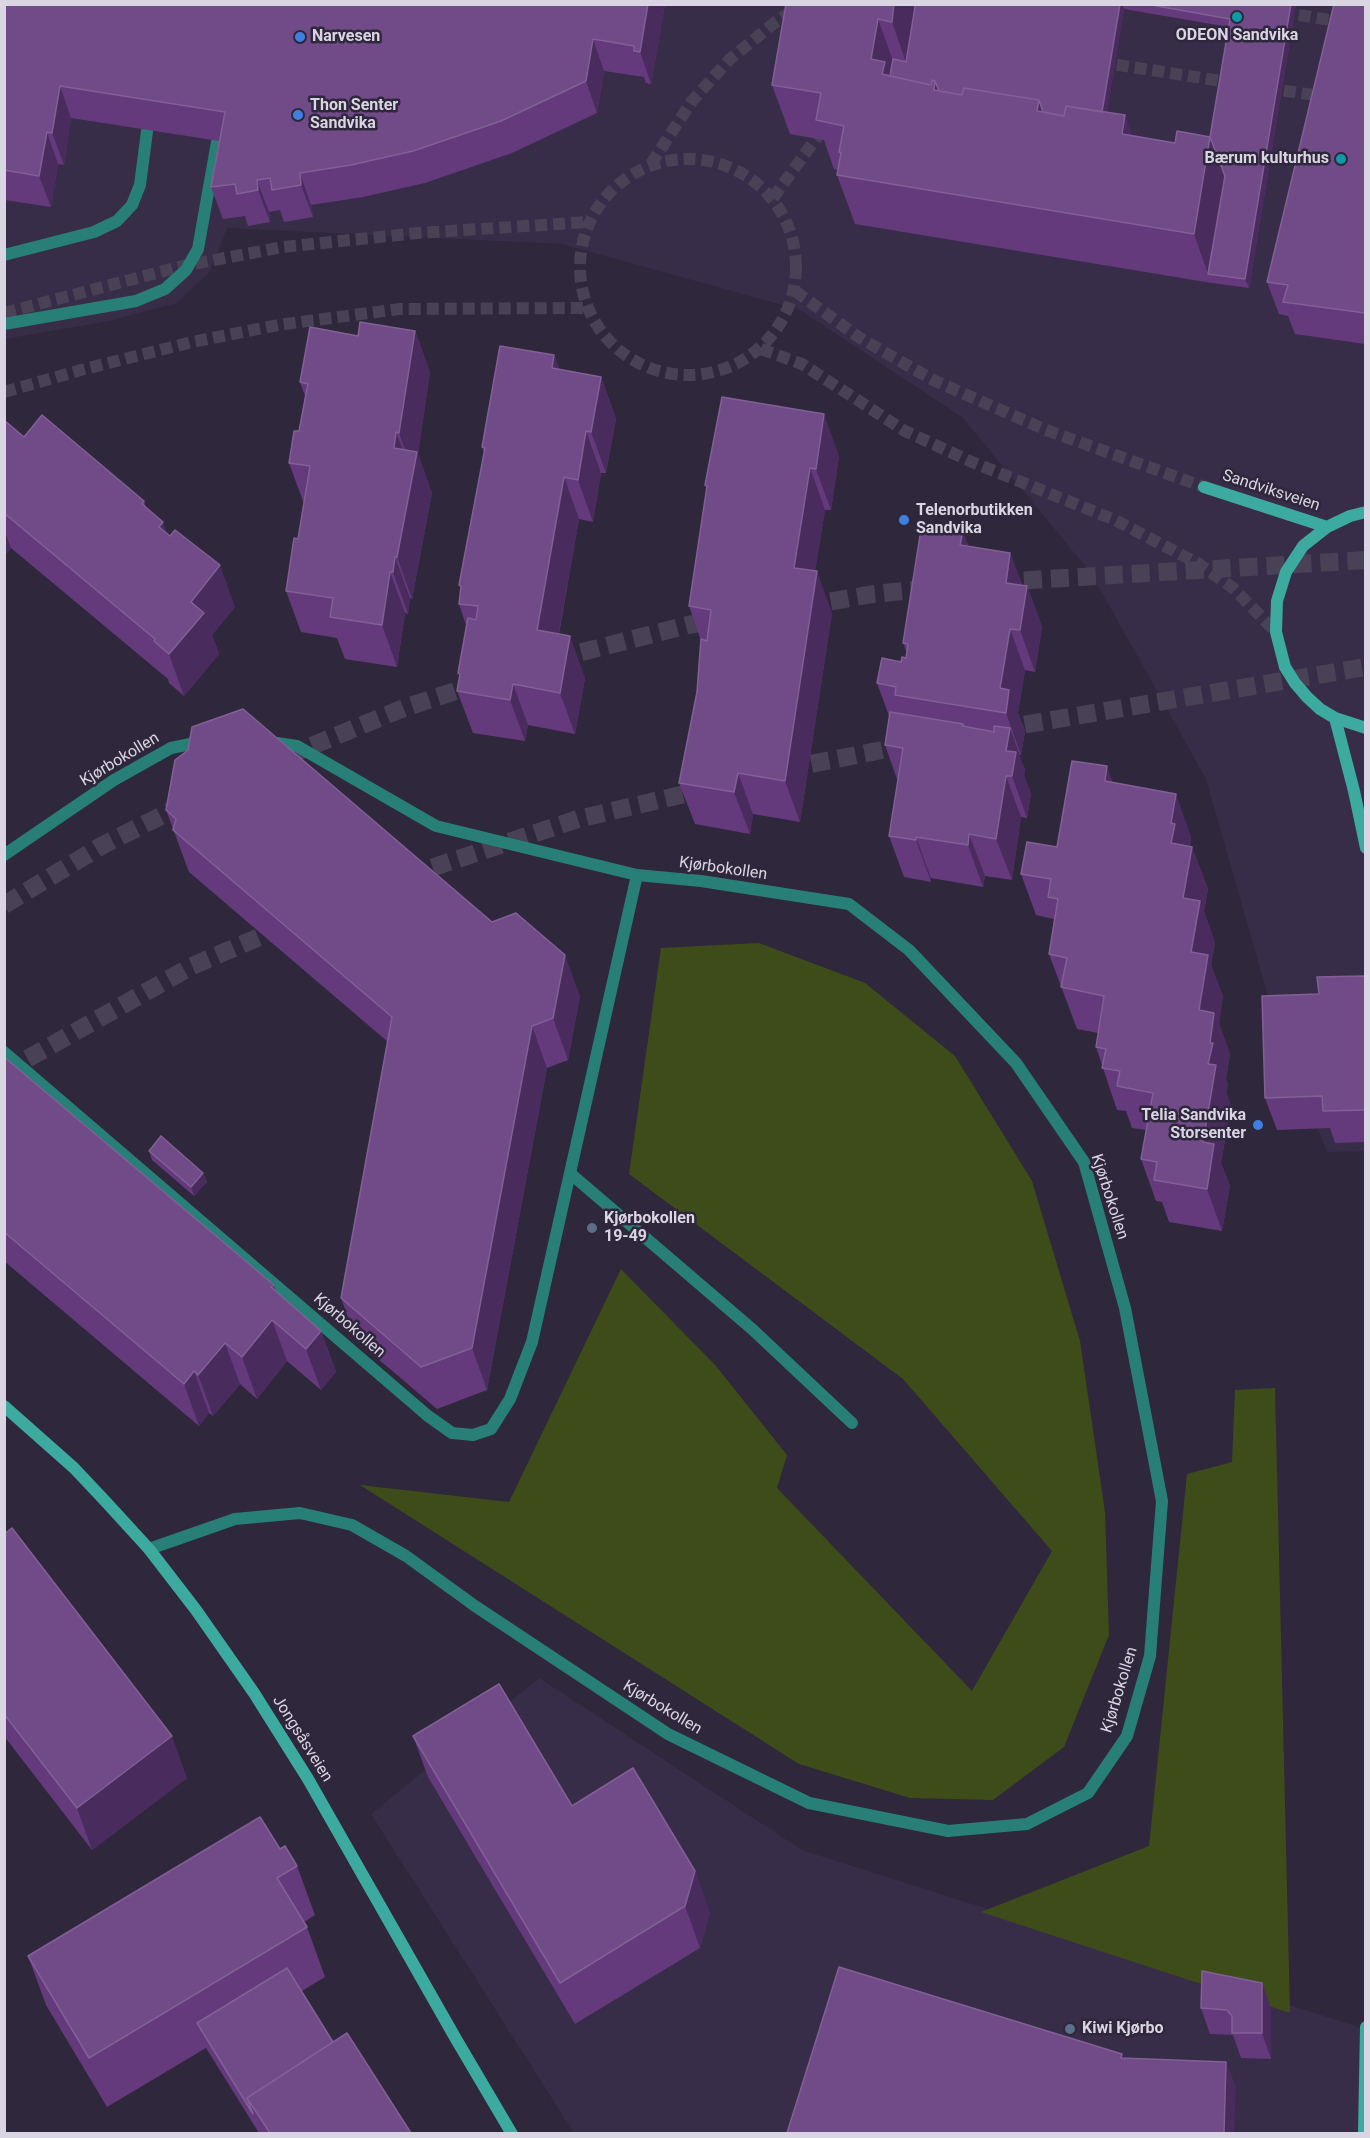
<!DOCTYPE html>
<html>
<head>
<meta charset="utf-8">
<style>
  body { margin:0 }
  #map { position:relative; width:1370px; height:2138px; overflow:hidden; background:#2f273c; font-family:Roboto,sans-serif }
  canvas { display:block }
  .frame { position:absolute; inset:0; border:6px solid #dad5e3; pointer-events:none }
</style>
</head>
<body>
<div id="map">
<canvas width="1370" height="2138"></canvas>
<div class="frame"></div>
</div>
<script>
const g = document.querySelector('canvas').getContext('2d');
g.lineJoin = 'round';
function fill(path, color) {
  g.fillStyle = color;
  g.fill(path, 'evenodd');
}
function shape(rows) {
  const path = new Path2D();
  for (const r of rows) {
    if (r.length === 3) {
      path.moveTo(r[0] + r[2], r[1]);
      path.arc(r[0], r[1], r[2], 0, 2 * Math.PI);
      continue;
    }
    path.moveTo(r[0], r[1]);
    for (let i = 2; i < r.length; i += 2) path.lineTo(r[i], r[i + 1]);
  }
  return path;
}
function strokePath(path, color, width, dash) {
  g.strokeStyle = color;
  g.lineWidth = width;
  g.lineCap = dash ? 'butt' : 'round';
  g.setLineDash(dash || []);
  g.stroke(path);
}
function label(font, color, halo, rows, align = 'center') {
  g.font = font + ' Roboto,sans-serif';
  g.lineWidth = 5;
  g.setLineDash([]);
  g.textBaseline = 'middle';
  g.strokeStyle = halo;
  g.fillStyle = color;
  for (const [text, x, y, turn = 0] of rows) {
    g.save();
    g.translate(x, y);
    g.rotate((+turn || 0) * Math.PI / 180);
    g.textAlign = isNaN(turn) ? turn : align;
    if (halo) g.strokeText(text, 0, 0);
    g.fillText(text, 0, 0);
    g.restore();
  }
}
fill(shape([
  [5,5,1365,5,1365,1151,1327,1152,1274,1017,1206,779,1091,573,962,417,800,310,562,244,227,228,210,271,177,303,109,321,5,339],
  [539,1678,802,1850,1365,2029,1365,2133,574,2133,371,1814]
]), '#382d48');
fill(shape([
  [759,943,865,983,955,1056,1032,1181,1080,1341,1105,1512,1109,1635,1064,1747,993,1800,910,1798,799,1764,360,1485,509,1502,621,1269,716,1366,787,1455,777,1488,972,1691,1052,1551,903,1379,629,1174,661,948],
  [1275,1388,1290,2013,981,1912,1149,1846,1187,1474,1232,1462,1235,1390]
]), '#3e4c1a');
strokePath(shape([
  [1281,12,1366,26],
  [1099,62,1234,83],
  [1266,88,1328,97],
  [688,267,108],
  [651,164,692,101,729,60,773,24,802,4],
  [773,198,825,126],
  [795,291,860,338,933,380,1046,430,1204,487],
  [4,313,183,266,283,247,418,233,588,222],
  [761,349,802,364,905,431,972,462,1115,520,1199,564,1233,588,1276,632],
  [4,392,81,370,192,342,278,325,399,309,586,308]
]), '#494155', 12, [12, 6]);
strokePath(shape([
  [997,582,1366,560],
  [804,606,873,594,934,588],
  [555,659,688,625,718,620],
  [998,729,1366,667],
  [287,756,404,708,480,683],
  [785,769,908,745],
  [407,876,578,819,706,789],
  [4,905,103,845,189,802],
  [4,1072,192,966,285,926]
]), '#494155', 18, [18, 9]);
strokePath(shape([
  [4,255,94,232,117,221,132,205,140,185,149,116],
  [4,324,136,301,165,289,186,270,198,249,220,125],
  [571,1174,752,1329,852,1423]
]), '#287f77', 12);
strokePath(shape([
  [4,855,114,780,171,748,205,741],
  [4,1052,428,1416,452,1433,473,1435,491,1429,510,1399,532,1342,637,875],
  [149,1549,235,1519,300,1513,352,1525,406,1556,475,1606,668,1734,809,1803,948,1831,1027,1824,1088,1793,1127,1736,1150,1656,1162,1501,1125,1308,1084,1162,1016,1063,909,950,849,904,701,881,637,875,436,826,297,746,270,742]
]), '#287f77', 12);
strokePath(shape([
  [1204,487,1327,527],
  [1366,512,1350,516,1327,527,1303,546,1286,572,1277,601,1276,632,1285,667,1295,683,1307,697,1320,709,1335,718,1366,728],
  [1335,718,1354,791,1366,848],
  [4,1406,74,1468,106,1502,149,1549,196,1610,254,1693,308,1779,456,2039,512,2134],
  [1364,2134,1366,2027]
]), '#3daaa0', 12);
fill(shape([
  [4,4,665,4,651,84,646,83,644,77,604,71,597,113,512,153,425,183,363,197,311,205,313,217,284,222,280,210,269,212,270,222,248,226,245,216,223,219,211,187,219,141,71,118,64,165,58,164,51,207,5,200,4,202],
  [786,4,1296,4,1249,288,1212,283,855,224,837,175,838,170,834,169,824,140,790,134,772,85],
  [1124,9,1229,27,1210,137,1175,143,1132,135,1107,112],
  [1365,4,1365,344,1295,334,1288,316,1279,314,1267,282],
  [415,331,430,372,418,454,432,493,412,599,410,598,408,614,405,613,397,667,345,659,337,638,301,632,286,591,298,539,304,504,289,463,299,431,305,396,300,382,358,336],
  [554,355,560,370,601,377,616,419,606,473,601,473,593,522,579,519,559,634,585,678,575,734,528,725,525,741,473,733,457,691,460,677,458,673,466,625,459,604,461,590,459,585,484,453,482,447],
  [4,420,24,437,144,501,146,508,168,535,235,607,212,635,219,654,184,696,169,683,168,679,11,548,4,556],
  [839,456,831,510,825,510,815,571,832,613,800,822,753,814,750,834,695,824,679,783,697,692,701,641,689,606,707,490,705,485],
  [969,546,1010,553,1022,585,1027,586,1042,627,1035,672,1025,670,1018,713,1025,731,1021,755,1019,755,1025,770,1024,775,1031,794,1027,818,1021,817,1012,880,985,876,983,887,931,878,931,882,904,877,889,836,898,782,885,745,889,716,877,683,906,658,907,653,903,643],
  [1113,783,1191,836,1190,846,1192,847,1208,889,1204,911,1215,943,1211,965,1223,996,1219,1024,1230,1054,1226,1079,1228,1085,1226,1092,1231,1106,1221,1163,1230,1186,1222,1231,1169,1222,1162,1202,1156,1201,1141,1159,1146,1130,1132,1128,1126,1111,1117,1110,1096,1047,1098,1033,1077,1029,1049,954,1054,919,1036,915,1021,874,1057,847],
  [166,810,580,996,568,1060,547,1068,487,1390,437,1409,356,1340,341,1298,388,1042,189,872],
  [1365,976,1365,1142,1335,1143,1330,1128,1277,1130,1265,1098,1319,994],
  [4,1057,274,1285,276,1292,321,1331,336,1372,321,1390,287,1361,257,1399,240,1384,213,1416,209,1413,199,1426,4,1261],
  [149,1151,203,1173,207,1182,194,1196,152,1160],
  [4,1534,187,1778,92,1850,4,1736],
  [413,1736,710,1912,700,1948,575,2024,428,1777],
  [280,1849,297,1866,315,1915,304,1922,307,1927,325,1977,302,1991,333,2042,411,2133,259,2133,206,2048,107,2107,46,2005,28,1956],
  [1262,1983,1271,2008,1271,2059,1241,2058,1233,2035,1210,2034,1201,2008]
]), '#643a7d');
fill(shape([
  [648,4,665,4,651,84,640,52],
  [894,4,914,4,918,16,909,71,892,22],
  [1120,4,1122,4,1124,9,1103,137,1100,127],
  [1291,4,1296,4,1249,288,1245,279],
  [878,19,896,69,902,115,871,59],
  [593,39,604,71,597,113,586,81],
  [935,81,953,130,934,90],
  [60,86,71,118,64,165,52,133],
  [1039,100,1057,149,1037,111],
  [1125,115,1143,165,1122,134],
  [47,132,58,164,51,207,39,176],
  [1210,137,1228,186,1208,274,1194,234],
  [300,173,311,205,313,217,301,185],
  [257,180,269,212,270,222,258,190],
  [415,331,430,372,418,454,432,493,412,599,397,557,413,471,399,433],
  [554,355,570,396,552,368],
  [601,377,616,419,606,473,591,432],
  [824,414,839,456,831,510,816,469],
  [586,431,601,473,593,522,578,480],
  [396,432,412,473,394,448],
  [810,468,825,510,809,609,794,568],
  [564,477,579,519,552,671,537,630],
  [163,522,178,563,159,527],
  [4,529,11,548,4,556],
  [963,530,978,572,960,545],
  [1010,553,1025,594,1027,586,1042,627,1035,672,1020,630,1006,583],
  [395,557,410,598,408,614,393,572],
  [220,565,235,607,212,635,219,654,184,696,169,654,191,602],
  [817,571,832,613,800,822,785,781],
  [390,572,405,613,397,667,382,625],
  [1010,629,1025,670,1018,713,1025,731,1021,755,1006,713,1000,688],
  [570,636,585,678,575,734,560,693],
  [513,684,528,725,525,741,510,700],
  [1010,728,1025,770,1024,775,1031,794,1027,818,1012,776,1006,751],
  [1107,766,1122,808,1105,781],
  [738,773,753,814,750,834,734,792],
  [1006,776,1021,817,1012,880,996,839],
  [1176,794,1191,836,1188,858,1192,847,1208,889,1204,911,1215,943,1211,965,1223,996,1219,1024,1230,1054,1226,1079,1228,1085,1226,1092,1231,1106,1221,1163,1230,1186,1222,1231,1207,1189,1203,1142,1208,1064,1183,898,1171,843,1171,823],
  [969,834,985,876,983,887,968,845],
  [916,837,931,878,931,882,916,840],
  [565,955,580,996,568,1060,553,1018],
  [532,1026,547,1068,487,1390,472,1348],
  [203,1173,207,1182,194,1196,191,1187],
  [272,1320,287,1361,257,1399,242,1357],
  [321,1331,336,1372,321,1390,306,1349],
  [225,1343,240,1384,213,1416,198,1375],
  [194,1371,209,1413,199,1426,184,1384],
  [172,1736,187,1778,92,1850,77,1808],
  [695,1871,710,1912,700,1948,685,1906],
  [1262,1983,1271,2008,1271,2059,1262,2033],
  [1226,2062,1236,2087,1234,2133,1224,2133]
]), '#492b5e');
const building = shape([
  [4,4,648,4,640,52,634,51,634,46,593,39,586,81,501,121,413,151,351,165,300,173,301,185,272,190,270,178,257,180,258,190,237,194,235,184,211,187,225,112,60,86,52,133,47,132,39,176,4,170,4,4],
  [786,4,894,4,892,22,878,19,871,59,885,62,882,74,931,85,932,80,935,81,934,90,962,95,964,88,1039,100,1037,111,1064,116,1066,106,1125,115,1122,134,1175,143,1177,131,1210,137,1194,234,837,175,841,153,839,152,844,126,816,120,821,93,772,85,786,4],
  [914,4,1120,4,1102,112,1066,106,1064,116,1043,112,1039,100,964,88,962,95,939,91,935,81,932,80,931,85,890,76,893,59,906,62,915,7,914,4],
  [1146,4,1291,4,1245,279,1208,274,1225,176,1210,137,1230,19,1146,4],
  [1334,4,1365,4,1365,313,1283,302,1288,285,1267,282,1334,4],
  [360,322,415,331,399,433,396,432,394,448,417,452,397,557,395,557,393,572,390,572,382,625,330,617,333,598,286,591,294,538,298,539,310,466,289,463,294,431,299,431,308,384,300,382,310,327,358,336,360,322],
  [500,346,554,355,552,368,601,377,591,432,586,431,578,480,564,477,537,630,570,636,560,693,513,684,510,700,457,691,460,674,458,673,468,618,476,620,478,606,459,604,461,586,459,585,485,448,482,447,500,346],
  [722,397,824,414,816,469,810,468,794,568,817,571,785,781,738,773,734,792,679,783,697,692,701,639,707,641,711,610,689,606,707,486,705,485,722,397],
  [42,415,144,501,142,504,163,522,159,527,170,536,175,530,220,565,191,602,204,613,169,654,154,641,155,639,4,513,4,420,24,437,42,415],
  [922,523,963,530,960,545,1010,553,1006,583,1027,586,1020,630,1010,629,1000,688,1009,690,1006,713,895,695,896,687,877,683,882,658,901,662,902,657,906,658,908,644,903,643,922,523],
  [243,709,492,922,516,913,565,955,553,1018,532,1026,472,1348,421,1367,341,1298,392,1017,173,830,176,819,166,810,175,760,188,750,192,727,243,709],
  [890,712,963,724,963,726,994,732,994,726,1010,728,1006,751,1016,752,1012,776,1006,776,996,839,969,834,968,845,916,837,916,840,889,836,903,748,885,745,890,712],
  [1072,761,1107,766,1105,781,1176,794,1171,823,1175,824,1171,843,1192,847,1183,898,1200,901,1191,952,1208,955,1199,1010,1214,1013,1210,1043,1213,1043,1208,1064,1216,1065,1203,1142,1214,1144,1207,1189,1154,1180,1157,1162,1141,1159,1153,1093,1117,1086,1120,1071,1102,1068,1106,1049,1096,1047,1104,996,1061,987,1067,958,1049,954,1058,899,1048,897,1051,879,1021,874,1027,842,1057,847,1072,761],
  [1365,976,1365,1110,1323,1111,1322,1096,1265,1098,1262,996,1319,994,1317,977,1365,976],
  [4,1057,274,1285,271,1287,321,1331,306,1349,272,1320,242,1357,225,1343,198,1375,194,1371,184,1384,4,1232,4,1057],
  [161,1136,203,1173,191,1187,149,1151,161,1136],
  [12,1528,172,1736,77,1808,4,1714,4,1534,12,1528],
  [499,1684,572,1806,633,1768,695,1871,685,1906,560,1983,413,1736,499,1684],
  [260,1817,280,1849,285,1846,297,1866,277,1878,307,1927,89,2058,28,1956,260,1817],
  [839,1967,1122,2054,1121,2058,1226,2062,1224,2133,787,2133,839,1967],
  [287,1968,333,2042,247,2098,253,2114,197,2023,287,1968],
  [1202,1971,1262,1983,1262,2033,1232,2033,1232,2016,1227,2010,1201,2008,1202,1971],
  [347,2033,411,2133,270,2133,247,2098,347,2033]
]);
fill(building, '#714a88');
strokePath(building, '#816096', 1.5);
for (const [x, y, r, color] of [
  [1237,17,6,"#0f9aa8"],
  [300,37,6,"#3f7fe0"],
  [298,115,6,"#3f7fe0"],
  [1341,159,6,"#0f9aa8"],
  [904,520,6,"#3f7fe0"],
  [1258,1125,6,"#3f7fe0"],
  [592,1228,6,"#5c6f8a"],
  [1070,2029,6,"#5c6f8a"]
]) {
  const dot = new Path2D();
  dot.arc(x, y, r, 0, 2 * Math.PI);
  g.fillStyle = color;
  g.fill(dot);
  strokePath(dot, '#2f273c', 2);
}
label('bold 16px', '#dad5e3', '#2f273c', [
  ["ODEON Sandvika",1237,36,"center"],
  ["Narvesen",312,37],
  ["Thon Senter",310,106],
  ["Sandvika",310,124],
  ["Bærum kulturhus",1329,159,"right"],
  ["Telenorbutikken",916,511],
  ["Sandvika",916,529],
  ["Telia Sandvika",1246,1116,"right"],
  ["Storsenter",1246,1134,"right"],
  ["Kjørbokollen",604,1219],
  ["19-49",604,1237],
  ["Kiwi Kjørbo",1082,2029]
], 'left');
label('16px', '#dad5e3', '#2f273c', [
  ["Sandviksveien",1271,491,18],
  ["Kjørbokollen",120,760,-31],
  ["Kjørbokollen",723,869,8],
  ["Kjørbokollen",1109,1197,72],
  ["Kjørbokollen",349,1326,41],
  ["Kjørbokollen",1120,1690,-73],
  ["Kjørbokollen",662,1708,31],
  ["Jongsåsveien",302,1739,58]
]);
</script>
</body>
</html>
